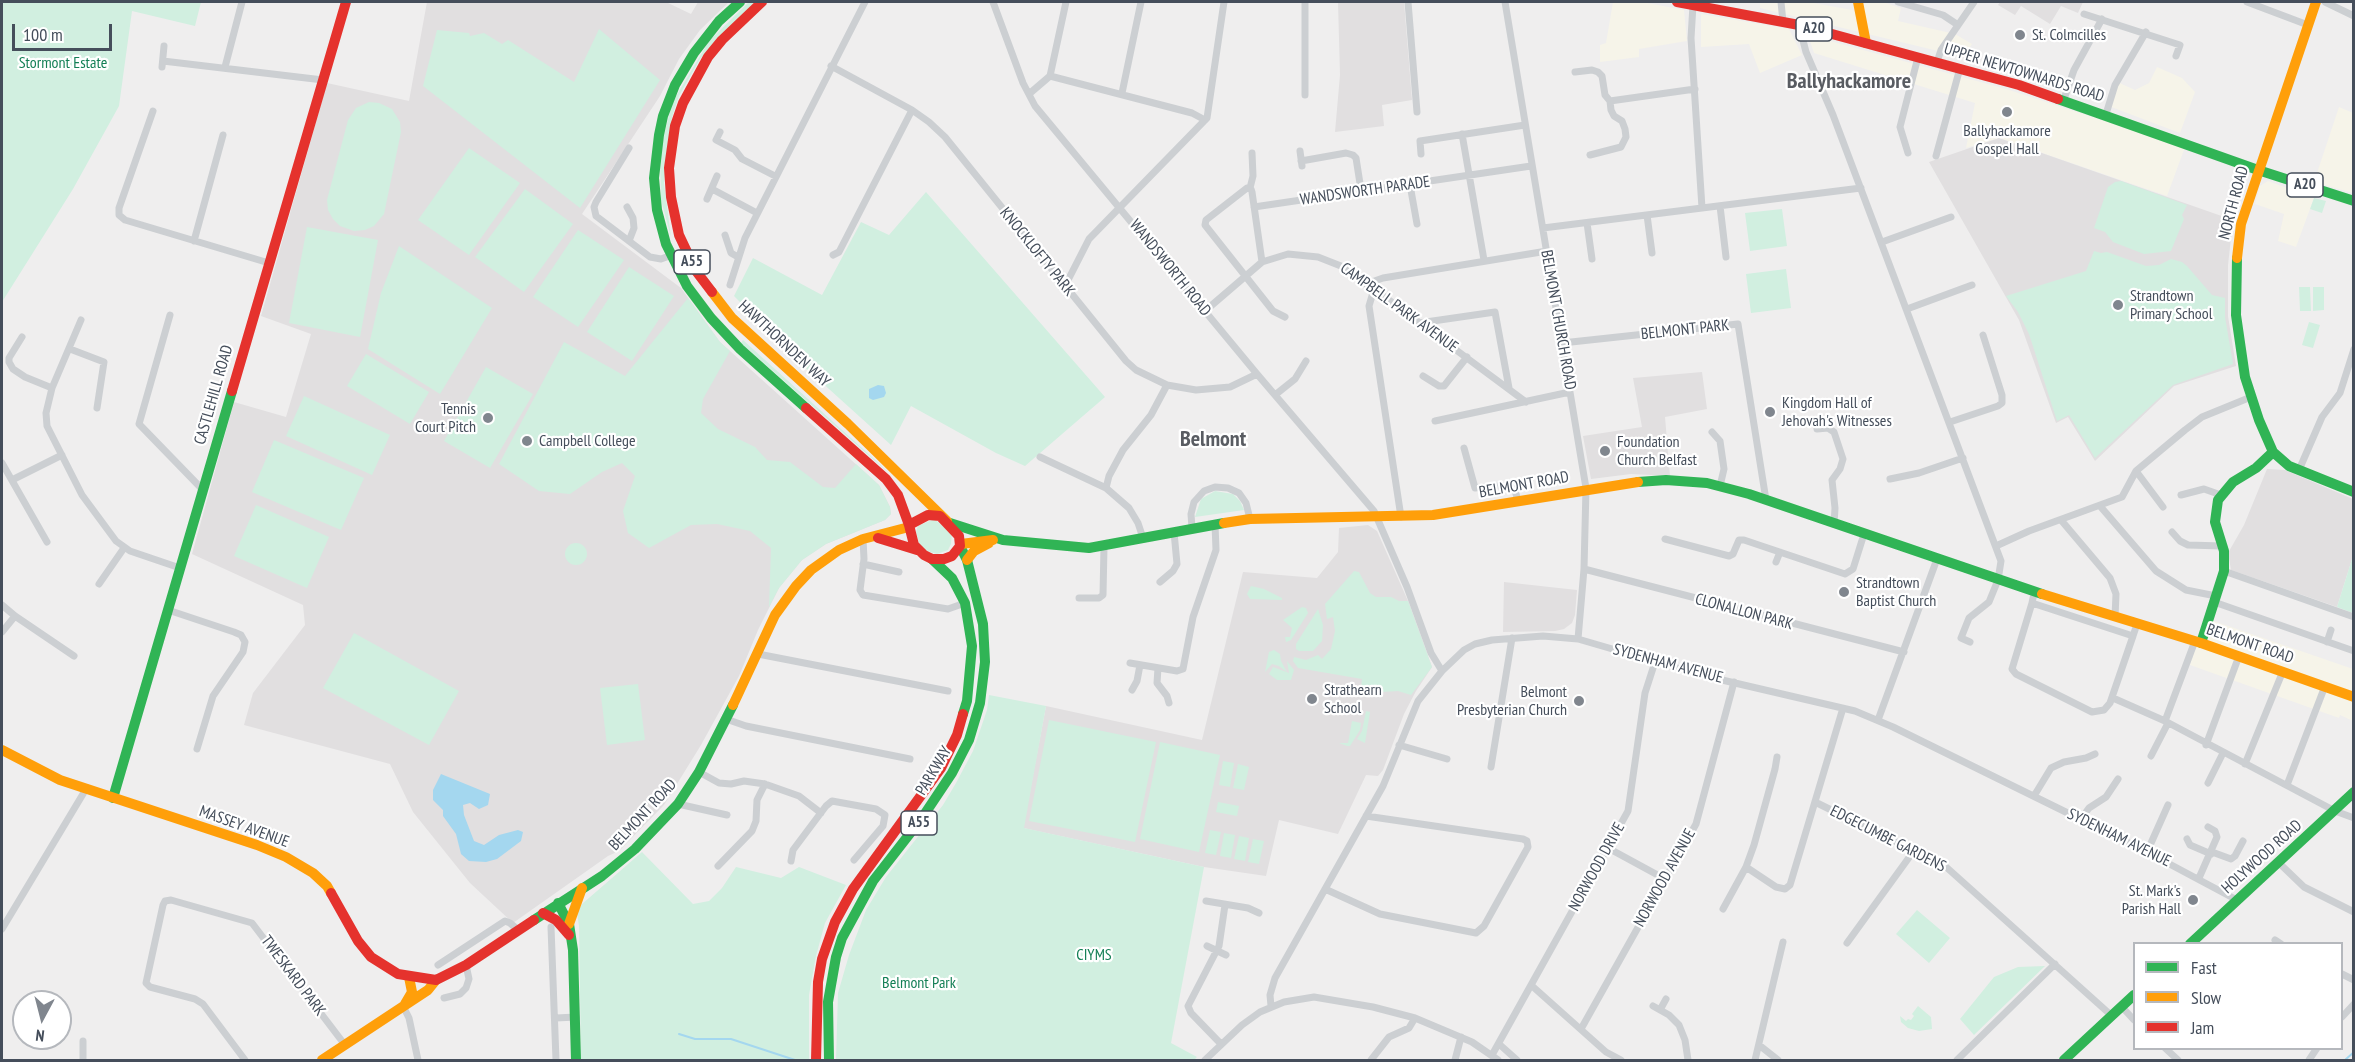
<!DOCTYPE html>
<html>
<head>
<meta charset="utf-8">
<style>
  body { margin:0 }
  #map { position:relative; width:2355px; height:1062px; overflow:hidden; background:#efeeee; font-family:"PT Sans Narrow",sans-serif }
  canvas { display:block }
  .frame { position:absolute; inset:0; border:3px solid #454e5b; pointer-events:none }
  .legend { position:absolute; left:2133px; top:942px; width:210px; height:108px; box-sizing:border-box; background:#fff; border:2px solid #b5b8bd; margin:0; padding:8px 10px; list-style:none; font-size:18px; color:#454e5b }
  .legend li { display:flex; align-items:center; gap:12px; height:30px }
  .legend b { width:30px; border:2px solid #b5b8bd }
  .north { position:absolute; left:12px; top:990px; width:60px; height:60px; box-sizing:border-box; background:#fff; border:2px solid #b5b8bd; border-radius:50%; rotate:187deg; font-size:16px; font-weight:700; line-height:24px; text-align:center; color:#454e5b }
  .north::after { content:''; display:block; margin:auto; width:21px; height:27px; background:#80868e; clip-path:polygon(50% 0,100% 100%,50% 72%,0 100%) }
  .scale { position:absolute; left:12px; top:24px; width:100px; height:27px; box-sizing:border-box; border:3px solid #454e5b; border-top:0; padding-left:8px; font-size:18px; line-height:21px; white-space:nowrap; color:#454e5b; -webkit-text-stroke:4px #fff; paint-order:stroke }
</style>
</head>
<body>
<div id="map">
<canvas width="2355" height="1062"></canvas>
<div class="frame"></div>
<ul class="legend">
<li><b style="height:8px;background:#30b455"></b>Fast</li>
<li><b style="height:8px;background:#ff9f0a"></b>Slow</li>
<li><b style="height:8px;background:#e5322d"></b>Jam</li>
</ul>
<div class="north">N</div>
<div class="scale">100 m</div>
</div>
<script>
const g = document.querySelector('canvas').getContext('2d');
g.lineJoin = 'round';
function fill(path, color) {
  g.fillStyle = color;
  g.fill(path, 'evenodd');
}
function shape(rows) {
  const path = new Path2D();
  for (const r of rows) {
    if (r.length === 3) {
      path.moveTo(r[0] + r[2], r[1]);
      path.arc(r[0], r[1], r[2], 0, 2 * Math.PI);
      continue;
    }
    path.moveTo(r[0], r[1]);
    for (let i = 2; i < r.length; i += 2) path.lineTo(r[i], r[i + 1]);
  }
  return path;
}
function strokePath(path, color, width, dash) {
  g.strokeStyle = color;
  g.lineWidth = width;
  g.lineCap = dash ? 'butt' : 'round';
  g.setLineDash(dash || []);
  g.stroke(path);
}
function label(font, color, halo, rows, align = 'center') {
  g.font = font + ' "PT Sans Narrow",sans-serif';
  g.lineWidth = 4.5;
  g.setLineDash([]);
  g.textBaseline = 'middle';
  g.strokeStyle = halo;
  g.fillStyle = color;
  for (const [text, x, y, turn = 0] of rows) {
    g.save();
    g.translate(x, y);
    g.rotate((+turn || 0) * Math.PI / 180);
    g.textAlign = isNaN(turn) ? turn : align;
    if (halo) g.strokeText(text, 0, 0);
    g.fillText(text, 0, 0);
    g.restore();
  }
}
fill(shape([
  [1613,2,1642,2,1684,10,1687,41,1639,49,1639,57,1600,62,1600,45,1606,43],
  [1760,2,1808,2,1863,12,1862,2,1883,2,1901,8,1898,21,1955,34,1972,44,1963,57,1760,8],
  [1701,14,1789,29,1802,55,1760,73,1749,44,1701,47],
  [1808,35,2006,89,2185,147,2167,196,1999,138,1966,148,1975,103,1814,53],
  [2157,67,2182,78,2195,92,2180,133,2106,105,2115,81,2135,90,2149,83],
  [2339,107,2353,113,2353,193,2314,182],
  [2268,181,2314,198,2296,247,2278,241,2284,214,2255,204,2260,186],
  [2205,618,2353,669,2353,721,2340,715,2339,718,2190,665]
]), '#f6f4e9');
fill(shape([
  [427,2,666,2,691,14,698,2,729,2,700,30,679,59,660,96,582,214,681,288,720,342,879,485,890,507,891,514,885,520,826,544,802,560,779,588,758,630,739,676,701,745,664,805,619,851,608,856,513,923,470,883,413,812,390,764,244,725,253,693,305,625,303,605,192,554,234,402,286,417,311,334,261,316,327,83,409,101],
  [1338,2,1404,2,1412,100,1382,105,1384,126,1335,132,1340,75],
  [2000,2,2083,2,2078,13,2061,6,2050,24,2021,6,2015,15,1998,5],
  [1999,138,2233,220,2228,265,2228,316,2236,366,2174,386,2095,461,2068,417,2056,423,2019,320,1929,162],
  [1702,372,1707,409,1665,417,1670,476,1631,474,1591,479,1583,436,1642,427,1633,378],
  [2267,469,2285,470,2353,499,2353,556,2337,607,2231,570,2228,553,2244,525],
  [1368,525,1377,531,1408,601,1432,667,1416,691,1404,714,1383,770,1378,776,1366,775,1338,834,1279,820,1266,876,1204,867,1023,828,1046,706,1202,740,1243,572,1317,578,1338,552,1339,528],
  [1504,582,1577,590,1575,615,1572,623,1564,629,1555,631,1503,632]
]), '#e1dfe0');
fill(shape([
  [2,2,201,2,195,26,132,11,119,106,73,189,2,302],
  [749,2,755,2,700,59,679,96,672,117,664,183,671,237,661,200,660,152,672,103,709,41],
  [599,29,660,80,580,208,423,86,437,30,469,33,470,36,484,33,502,44,508,40,574,82],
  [369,102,379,103,392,109,400,122,401,132,384,214,374,226,365,230,354,231,340,226,333,219,328,210,327,200,348,120,356,108],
  [469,148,520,183,469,255,418,220],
  [2121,181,2187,205,2182,215,2184,219,2171,251,2144,254,2113,242,2105,232,2094,228,2108,187,2115,182],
  [525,189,573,224,524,292,475,257],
  [926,192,1105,397,1025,466,996,453,911,406,891,445,798,361,734,296,753,258,822,295,861,222,889,235],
  [2314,198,2326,201,2322,213,2310,209],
  [1782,209,1787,246,1750,251,1745,213],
  [307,227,378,240,360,337,289,323],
  [578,230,624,260,578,327,533,297],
  [399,246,492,308,440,394,368,349,381,293],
  [2094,251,2101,253,2107,252,2146,266,2159,265,2171,259,2182,262,2187,266,2212,295,2225,298,2225,317,2233,364,2173,385,2095,458,2069,415,2057,421,2029,334,2018,312,2006,296,2086,271],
  [629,267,674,296,632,361,587,332],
  [1786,269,1791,308,1751,313,1746,274],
  [2299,287,2310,287,2311,311,2300,311],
  [2313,287,2324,287,2324,310,2313,311],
  [688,298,720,342,730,351,703,399,701,413,718,429,755,447,767,460,790,462,823,487,835,488,856,464,879,485,890,507,891,514,885,520,826,544,802,560,779,588,769,607,771,548,750,531,717,524,691,525,649,548,628,533,623,511,635,476,622,463,602,472,570,494,539,491,499,464,564,342,625,376],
  [2309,322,2320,325,2313,348,2302,345],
  [743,340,873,458,892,476,741,343],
  [366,354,429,392,410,424,347,386],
  [486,367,533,394,490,468,444,441],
  [304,396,390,435,372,475,286,436],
  [274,440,364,478,341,530,252,492],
  [1215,491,1233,494,1240,501,1244,510,1195,517,1201,499],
  [256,505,329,537,307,588,234,556],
  [934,519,952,533,951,544,948,550,937,554,921,549,916,532,918,526],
  [576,554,11],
  [2353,556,2353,613,2337,607],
  [1354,571,1359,572,1370,593,1376,597,1391,597,1399,601,1408,601,1432,667,1411,695,1398,691,1382,692,1361,687,1362,679,1298,668,1293,661,1294,657,1306,660,1318,655,1322,659,1331,649,1335,631,1333,617,1327,619,1325,604],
  [1251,586,1264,589,1282,598,1282,600,1250,599,1247,594],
  [1302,607,1306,608,1308,613,1291,640,1286,642,1285,637,1290,637,1292,628,1283,620],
  [1318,609,1323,625,1322,641,1313,651,1299,651,1296,649,1296,644],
  [354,633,459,691,429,745,323,688],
  [1274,650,1280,654,1281,661,1287,672,1279,666,1272,664,1265,672,1269,652],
  [1287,661,1294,670,1291,680,1277,680,1269,674,1273,667,1289,673],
  [638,684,645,740,607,745,600,688],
  [989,695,1046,706,1024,828,1204,867,1171,1043,1197,1057,1194,1060,836,1060,838,993,849,955,866,910,886,877,943,805,956,783,973,751,987,710],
  [1366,711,1370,712,1365,743,1357,739,1362,731],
  [1049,720,1156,742,1135,842,1029,821],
  [1352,721,1361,723,1360,730,1350,746,1347,746,1339,743,1348,743],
  [1160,742,1220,755,1199,852,1140,839],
  [1223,761,1234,763,1230,787,1219,785],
  [1238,764,1249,767,1244,790,1233,788],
  [1218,802,1239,806,1237,816,1216,812],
  [1210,830,1221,832,1216,855,1205,853],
  [1224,833,1235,835,1231,858,1220,856],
  [1239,836,1249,838,1245,861,1234,859],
  [1253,839,1264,841,1259,864,1248,862],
  [642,852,693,904,709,901,722,888,736,867,781,878,799,867,846,885,825,923,816,956,809,995,809,1060,581,1060,579,926,577,913,582,904],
  [1917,910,1950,938,1929,963,1896,934],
  [2045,966,1974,1035,1960,1019,1994,977,2018,967],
  [1918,1006,1931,1017,1932,1029,1919,1031,1908,1028,1901,1022,1900,1016,1906,1021,1908,1019,1911,1020,1914,1016,1912,1014]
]), '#d1efe0');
fill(shape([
  [878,385,884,386,886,393,884,397,873,400,869,398,869,389],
  [441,774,490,794,488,805,479,809,470,803,463,805,464,815,474,841,484,845,499,835,518,830,523,832,521,841,497,859,486,862,469,861,461,854,456,834,443,816,443,810,433,800,433,790]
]), '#a4d7ef');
strokePath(shape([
  [679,1034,695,1039,731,1039,795,1060],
  [2345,1060,2354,1052]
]), '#a4d7ef', 2);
strokePath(shape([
  [993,2,1023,83,1035,106,1257,374,1374,511,1407,587,1431,653,1442,671],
  [1305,2,1305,95],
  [1408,2,1417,112],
  [1505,2,1586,488,1584,569,1578,639],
  [1781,2,1783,22],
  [1898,2,1943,15,1958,25],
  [2247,2,2308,25],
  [2325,2,2354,16],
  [1693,5,1691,38,1702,208],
  [2084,14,2180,45,2176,56],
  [1799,25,1806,52,1833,115,2001,561,1998,580,1989,602,1969,618,1961,638,1970,642],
  [163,61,323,80],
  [1937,62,1941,50,1974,2],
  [831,66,912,110,929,122,945,137,1126,361,1136,370,1167,385,1196,390,1230,387,1257,374],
  [162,67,164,46],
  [225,67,242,2],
  [1575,72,1592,70,1598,72,1602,76,1605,95,1610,101,1611,110,1614,116,1622,121,1625,129,1626,137,1621,147,1590,155],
  [1050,76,1192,113,1205,120],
  [1122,93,1141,2],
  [1029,94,1050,76,1066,2],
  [2064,99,2074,70,2102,19],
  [1610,101,1695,89],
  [153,111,119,208,119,215,125,220,269,263],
  [2106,114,2115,85,2146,32],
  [720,132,716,140,735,150,742,159,775,176],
  [1462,134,1484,260],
  [629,148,596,202,594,207,596,216,650,257,661,259,672,255],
  [1300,151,1302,166],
  [1908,153,1900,127,1918,57],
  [1421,154,1420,141,1525,125],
  [1936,156,1960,68],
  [1301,161,1346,153,1353,155,1356,158,1361,190],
  [1410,185,1417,224],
  [1250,188,1253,176,1252,153],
  [712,189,757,213],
  [707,199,717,176],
  [1720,206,1726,257],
  [627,207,633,218,634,228,629,241],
  [1254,207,1531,166],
  [1647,215,1652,253],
  [1587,223,1592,259],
  [1543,228,1861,188],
  [725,235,731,253,738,257],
  [194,241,223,135],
  [1882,242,1951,217],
  [833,255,839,252,912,110],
  [1262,262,1252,192,1251,189,1247,188,1206,220,1205,225,1273,311,1285,317],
  [1366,284,1383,278,1547,251],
  [730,285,745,238,865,2],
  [1065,286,1089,239,1207,118,1224,2],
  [1374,289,1369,306,1401,517],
  [1907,309,1972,285],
  [1205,311,1262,262,1288,254,1318,257,1346,268,1526,402],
  [170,315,139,424,203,490],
  [81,320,52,388,46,413,47,426,82,495,116,541,130,551,180,568],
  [1419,323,1495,312,1509,388],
  [22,337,9,358,9,362,13,369,25,377,52,388],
  [1562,343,1738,324,1766,500],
  [70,349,104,362,97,408],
  [1423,376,1439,386,1444,386,1467,357],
  [1275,395,1295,379,1306,361],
  [1435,421,1570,392],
  [1950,422,1998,406,2002,403,2002,395,1983,335],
  [1817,429,1828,428,1834,432,1843,459,1840,469,1832,480,1835,508,1834,524],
  [1712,432,1720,441,1724,469,1720,486],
  [1464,448,1475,488,1510,485,1514,487,1518,501],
  [1040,457,1106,488,1129,508,1138,523,1143,538],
  [2,463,47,542],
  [2299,470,2322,417,2340,393,2354,349],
  [2136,471,2163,507],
  [1890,479,1919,473,1963,458],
  [12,480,62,455],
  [1106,488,1109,476,1123,450,1151,415,1167,385],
  [2181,495,2204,489,2221,495],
  [2100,506,2156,571,2186,590,2216,596],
  [2061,520,2110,578,2116,594,2115,617],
  [1192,528,1191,514,1194,502,1204,491,1215,487,1228,488,1239,493,1246,503,1250,519],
  [2172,532,2180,541,2188,545,2222,546],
  [863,539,864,559,860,590,863,595,948,609,965,603],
  [1665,539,1729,556,1733,554,1739,540,1744,540,1845,574,1853,569,1864,534],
  [1996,546,2029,531,2122,497,2136,471,2185,430,2202,417,2251,397],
  [1776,562,1780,552],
  [863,564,899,572],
  [1584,569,1904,652],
  [2224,571,2354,617],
  [1160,582,1173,571,1177,564,1174,532],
  [99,584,124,548],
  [1079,598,1099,598,1103,595,1104,547],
  [2033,598,2032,603,2133,636,2137,624],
  [2214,602,2354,651],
  [2032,603,2012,669,2016,674,2092,712,2104,710,2110,703,2133,636],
  [2,605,15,616,74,656],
  [168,610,234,632,241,635,245,642,243,652,213,696,197,749],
  [2,632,15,616],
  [2327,642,2331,630],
  [758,654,948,691],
  [1130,663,1177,671,1183,669,1193,617,1216,550,1215,524],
  [1158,668,1157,683,1167,696,1169,703],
  [1132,690,1137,681,1140,665],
  [2113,698,2165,721,2335,811,2354,818],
  [726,719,746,726,910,759],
  [1878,720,1937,559],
  [2165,721,2195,641],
  [1399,745,1447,759],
  [2206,745,2239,656],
  [2151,756,2168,723],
  [2245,764,2283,671],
  [1491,767,1512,638],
  [699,772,719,783,731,784,744,781,765,784,799,796,821,813],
  [2208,783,2223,753],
  [2287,785,2325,686],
  [2034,796,2051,768,2064,762,2086,758,2095,754],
  [1815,802,1945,866,2112,1016],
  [678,804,727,815],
  [2081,819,2089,808,2106,797,2118,779],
  [2187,839,2190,845,2211,854],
  [1608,848,1665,879],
  [2147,852,2168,805],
  [2212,852,2231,859,2235,856,2243,841],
  [791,861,793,850,826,806,832,801,876,809,885,815,883,826,854,860],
  [2278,862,2304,887,2354,912],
  [718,866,752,831,756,821,757,800,765,784],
  [1746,867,1776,887,1785,889,1790,885,1843,708],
  [2199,878,2217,837,2215,831,2208,827],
  [1325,889,1380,914,1476,933,1484,926,1528,847,1527,841,1523,839,1366,816],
  [1206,901,1248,908,1259,913],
  [1723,909,1746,867,1754,845,1775,769,1777,757],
  [551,927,556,1060],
  [2,929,86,789],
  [2275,940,2281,944],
  [1847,943,1913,852],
  [1207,946,1226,955],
  [438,965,505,921,510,923,518,930],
  [2342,974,2354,980],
  [1531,985,1606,1052,1621,1060],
  [444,998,460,994,466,988,469,979,466,965],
  [403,1006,409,1018,418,1060],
  [1271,1006,1270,995,1275,978,1383,786,1418,701,1442,671,1464,650,1475,644,1492,640,1543,636,1578,639,1705,676,1855,711,1893,727,2147,852,2237,900],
  [1653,1006,1669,1015,1679,1025,1685,1040,1688,1060],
  [2122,1007,2134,1020],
  [1660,1010,1666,999],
  [2342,1017,2354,1004],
  [556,1018,576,1017],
  [1581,1029,1696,824,1734,682],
  [83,1041,83,1060],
  [1221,1044,1191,1013,1188,1006,1219,946,1225,905],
  [1499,1044,1517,1060],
  [1759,1045,1778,1060],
  [2165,1048,2178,1060],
  [1492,1055,1628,811,1645,693,1655,662],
  [245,1060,203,1004,195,999,150,987,146,983,163,905,165,901,171,900,252,923,345,1045],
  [1205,1060,1242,1025,1260,1012,1284,1002,1314,997,1373,1007,1415,1018,1472,1042,1498,1060],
  [1371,1060,1389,1037,1409,1028,1415,1018],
  [1455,1060,1461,1037],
  [1755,1060,1783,942],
  [1957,1060,2055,964],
  [2309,1060,2317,1048]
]), '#cccfd2', 7);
strokePath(shape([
  [740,2,719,21,694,53,675,85,663,116,659,135,654,178,657,210,666,244,687,286,711,318,740,349,806,408],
  [2058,99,2258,170,2354,201],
  [2237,258,2236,315,2245,377,2259,420,2273,452,2289,466,2354,492],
  [1638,482,1666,480,1707,483,1749,494,2042,594],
  [950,523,1003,540,1089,548,1224,523],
  [932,559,952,578,965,603,972,646,967,701,963,714],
  [2201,643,2224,571,2224,551,2215,522,2218,500,2233,482,2256,468,2273,452],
  [113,798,232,391],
  [558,903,569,924,573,950,576,1060],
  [534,920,602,876,635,849,678,804,699,772,733,705],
  [2190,944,2354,792],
  [829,1060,828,1002,836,957,842,938,873,881,922,818,952,773,969,740,980,703,985,662,983,624,967,560,960,546],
  [2064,1060,2134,995]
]), '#30b455', 10);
strokePath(shape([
  [1858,2,1866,43],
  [2237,258,2241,224,2316,2],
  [712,292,732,318,848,424,947,521],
  [1224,523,1250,519,1433,515,1638,482],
  [961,544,993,540],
  [967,560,974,551,989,543],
  [2042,594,2201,643,2354,697],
  [733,705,775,615,796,586,811,570,839,550,863,539,909,527],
  [2,750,60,780,257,845,286,857,313,873,327,886,331,893],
  [569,924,582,888],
  [405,1004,412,992,409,977],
  [322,1060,428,990,436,980]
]), '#ff9f0a', 10);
strokePath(shape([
  [1677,2,1799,25,2019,85,2058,99],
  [712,292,696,271,679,235,671,197,669,168,675,126,683,103,708,57,722,40,762,2],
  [232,391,346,2],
  [806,408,886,479,898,495,909,525],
  [928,515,940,516,959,536,960,546,952,556,944,559,932,559,924,555,914,545,909,525,928,515],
  [878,538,917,550],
  [331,893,358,941,371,957,398,974,436,980,466,965,534,920],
  [543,913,556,920,569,935],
  [816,1060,818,982,822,959,835,922,853,889,941,768,957,735,963,714]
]), '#e5322d', 10);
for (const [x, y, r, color] of [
  [2020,35,6,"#80868e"],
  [2007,112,6,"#80868e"],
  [2118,305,6,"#80868e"],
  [1770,412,6,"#80868e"],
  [488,418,6,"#80868e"],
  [527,441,6,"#80868e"],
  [1605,451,6,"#80868e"],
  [1844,592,6,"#80868e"],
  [1312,699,6,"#80868e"],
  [1579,701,6,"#80868e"],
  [2193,900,6,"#80868e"]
]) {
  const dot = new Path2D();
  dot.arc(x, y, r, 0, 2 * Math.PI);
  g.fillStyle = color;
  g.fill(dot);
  strokePath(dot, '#fff', 2);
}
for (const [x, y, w] of [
  [1814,29,36],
  [2305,185,36],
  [692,262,36],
  [919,823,36]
]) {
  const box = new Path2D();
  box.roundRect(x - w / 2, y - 12, w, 24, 4.5);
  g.fillStyle = '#fff';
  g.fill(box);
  strokePath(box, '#454e5b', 1.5);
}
label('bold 15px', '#454e5b', null, [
  ["A20",1814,29],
  ["A20",2305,185],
  ["A55",692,262],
  ["A55",919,823]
]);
label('16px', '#454e5b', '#fff', [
  ["St. Colmcilles",2032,35],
  ["Ballyhackamore",2007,131,"center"],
  ["Gospel Hall",2007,149,"center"],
  ["Strandtown",2130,296],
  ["Primary School",2130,314],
  ["Kingdom Hall of",1782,403],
  ["Jehovah's Witnesses",1782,421],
  ["Tennis",476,409,"right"],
  ["Court Pitch",476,427,"right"],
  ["Campbell College",539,441],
  ["Foundation",1617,442],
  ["Church Belfast",1617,460],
  ["Strandtown",1856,583],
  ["Baptist Church",1856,601],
  ["Strathearn",1324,690],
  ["School",1324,708],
  ["Belmont",1567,692,"right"],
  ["Presbyterian Church",1567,710,"right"],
  ["St. Mark's",2181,891,"right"],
  ["Parish Hall",2181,909,"right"]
], 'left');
label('16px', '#137f55', '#fff', [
  ["Stormont Estate",63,63],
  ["CIYMS",1094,955],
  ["Belmont Park",919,983]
]);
label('16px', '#454e5b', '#fff', [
  ["UPPER NEWTOWNARDS ROAD",2024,73,17],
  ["WANDSWORTH PARADE",1365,191,-8],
  ["NORTH ROAD",2234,203,-75],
  ["KNOCKLOFTY PARK",1037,252,51],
  ["WANDSWORTH ROAD",1170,268,51],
  ["CAMPBELL PARK AVENUE",1399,308,36],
  ["BELMONT CHURCH ROAD",1558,320,80],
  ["BELMONT PARK",1685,330,-6],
  ["HAWTHORNDEN WAY",784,344,43],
  ["CASTLEHILL ROAD",214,395,-74],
  ["BELMONT ROAD",1524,485,-10],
  ["CLONALLON PARK",1744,612,15],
  ["BELMONT ROAD",2250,644,19],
  ["SYDENHAM AVENUE",1668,664,15],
  ["PARKWAY",934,771,-59],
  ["BELMONT ROAD",643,815,-47],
  ["MASSEY AVENUE",244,827,20],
  ["SYDENHAM AVENUE",2119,838,26],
  ["EDGECUMBE GARDENS",1888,839,27],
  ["HOLYWOOD ROAD",2262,857,-42],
  ["NORWOOD DRIVE",1597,867,-61],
  ["NORWOOD AVENUE",1665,878,-61],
  ["TWESKARD PARK",293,976,53]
]);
label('bold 22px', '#595c62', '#fff', [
  ["Ballyhackamore",1849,82],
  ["Belmont",1213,440]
]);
</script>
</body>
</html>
